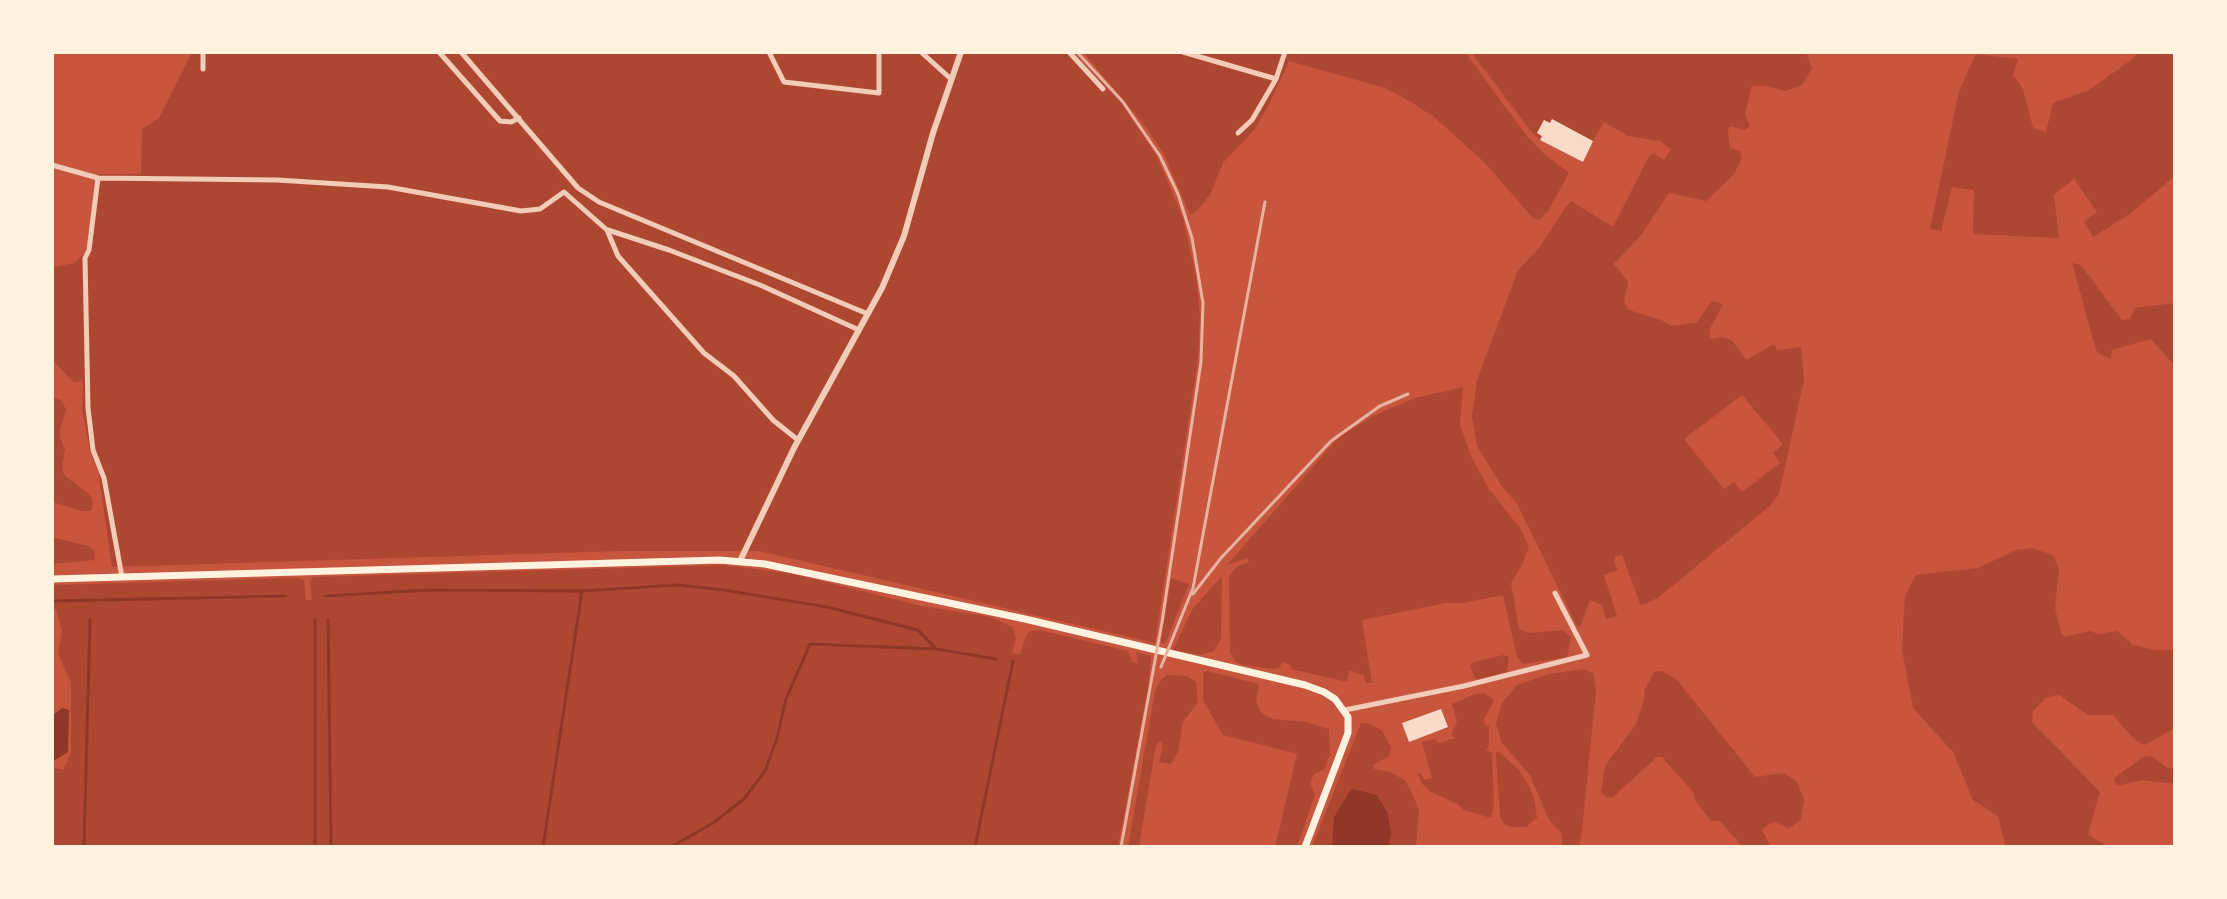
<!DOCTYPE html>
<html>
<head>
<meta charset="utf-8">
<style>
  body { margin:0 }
  #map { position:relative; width:2227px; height:899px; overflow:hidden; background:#c8553d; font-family:Manrope,sans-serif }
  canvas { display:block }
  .frame { position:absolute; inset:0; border:54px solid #fff3e0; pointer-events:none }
</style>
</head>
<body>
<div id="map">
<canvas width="2227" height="899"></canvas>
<div class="frame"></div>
</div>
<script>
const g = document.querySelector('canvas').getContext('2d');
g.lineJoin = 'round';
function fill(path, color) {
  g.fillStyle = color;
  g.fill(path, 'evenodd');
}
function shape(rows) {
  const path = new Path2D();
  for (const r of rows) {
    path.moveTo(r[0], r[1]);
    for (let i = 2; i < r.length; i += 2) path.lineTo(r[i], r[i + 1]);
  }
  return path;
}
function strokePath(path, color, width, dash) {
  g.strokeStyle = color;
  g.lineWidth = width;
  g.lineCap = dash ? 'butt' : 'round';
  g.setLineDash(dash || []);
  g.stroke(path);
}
fill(shape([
  [192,52,1073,52,1120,101,1157,156,1183,218,1196,277,1200,315,1198,359,1155,643,759,551,619,551,112,567,98,470,90,452,82,409,83,380,74,383,52,359,53,267,75,263,89,247,99,174,141,174,142,129,159,118],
  [1083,52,1465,52,1526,135,1544,154,1569,173,1547,213,1539,220,1533,218,1483,161,1434,117,1408,100,1385,88,1289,61,1269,105,1254,130,1223,163,1210,195,1198,210,1190,215,1165,156,1146,127],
  [1471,52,1806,52,1812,68,1802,85,1786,91,1767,86,1752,86,1745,114,1750,126,1745,130,1729,126,1728,132,1730,148,1740,151,1742,158,1734,174,1706,201,1669,193,1642,234,1614,264,1628,282,1624,302,1629,310,1661,320,1671,326,1696,323,1712,301,1723,304,1710,329,1710,339,1723,337,1733,341,1746,360,1774,344,1777,350,1801,347,1804,380,1779,494,1771,505,1659,597,1641,606,1622,555,1615,556,1614,562,1618,570,1604,575,1617,616,1606,619,1602,605,1590,600,1580,627,1577,626,1517,504,1501,485,1477,446,1472,417,1477,380,1518,270,1539,248,1565,208,1571,201,1613,227,1648,158,1653,153,1664,160,1671,149,1660,141,1628,136,1604,122,1593,141,1552,120,1550,123,1544,120,1537,133,1542,136,1540,140,1530,130],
  [1742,395,1783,444,1773,453,1780,463,1742,492,1734,482,1724,489,1684,439],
  [2137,52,2175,52,2175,176,2131,213,2093,237,2084,222,2097,212,2074,179,2054,195,2059,238,1973,234,1974,190,1952,187,1941,231,1930,229,1959,91,1976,54,2018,59,2013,75,2023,89,2033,128,2046,132,2053,103,2089,90,2134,58],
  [2072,263,2081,265,2122,320,2130,319,2135,308,2175,303,2175,366,2151,339,2112,350,2111,359,2100,354,2096,350],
  [1463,387,1460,425,1471,456,1489,489,1520,528,1529,547,1522,565,1511,583,1519,629,1528,633,1563,630,1571,637,1567,657,1523,664,1517,657,1503,595,1464,603,1446,603,1362,620,1372,683,1365,683,1364,676,1349,670,1347,682,1291,669,1291,665,1282,662,1280,667,1275,669,1242,665,1235,661,1230,652,1229,576,1238,566,1249,562,1247,558,1227,565,1340,436,1373,416,1415,398],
  [52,396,62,401,66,410,60,429,60,438,65,449,62,468,65,476,88,493,93,502,91,511,82,511,52,502],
  [52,537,88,546,95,551,94,560,52,564],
  [2032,548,2053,555,2059,569,2055,608,2061,633,2065,637,2089,631,2099,634,2117,631,2133,645,2156,650,2173,650,2175,647,2175,728,2145,745,2135,740,2113,715,2088,715,2059,695,2045,698,2033,711,2032,722,2100,792,2088,834,2108,847,2001,847,2005,845,1998,816,1973,800,1953,752,1913,708,1902,650,1905,596,1916,575,1978,568,2016,550],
  [724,565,793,574,922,606,991,617,1013,627,1016,639,1012,652,1020,655,1026,635,1030,631,1039,630,1128,651,1132,662,1138,664,1136,652,1151,656,1148,689,1118,847,52,847,52,767,63,770,71,753,71,682,58,654,62,631,56,609,52,609,52,585,297,578,304,580,306,600,312,600,310,582,313,577],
  [1222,576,1221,639,1214,651,1201,655,1173,650,1192,610],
  [1171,578,1189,584,1165,644,1161,642],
  [1504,655,1509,657,1507,672,1479,679,1475,678,1470,666,1474,662],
  [1584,669,1593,673,1596,690,1582,830,1579,847,1562,847,1562,834,1549,820,1530,775,1501,742,1496,723,1502,703,1517,685,1549,674],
  [1207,671,1259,684,1256,702,1261,713,1273,719,1306,722,1329,729,1330,754,1324,770,1314,774,1310,783,1315,794,1297,847,1275,847,1297,754,1223,735,1203,700,1203,673],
  [1662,671,1677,680,1755,777,1784,773,1797,782,1804,800,1801,820,1789,828,1775,822,1768,824,1762,830,1771,847,1743,847,1720,821,1711,821,1695,800,1693,792,1662,757,1657,757,1613,797,1607,798,1601,792,1605,766,1636,724,1644,700,1645,689,1654,672],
  [1167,675,1187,676,1196,682,1198,702,1183,722,1178,752,1171,764,1159,762,1163,746,1160,741,1156,745,1139,847,1128,847,1155,691,1161,679],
  [1484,693,1493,699,1493,703,1484,719,1485,724,1489,726,1489,746,1486,750,1492,753,1494,804,1491,818,1464,810,1457,804,1431,792,1423,785,1417,774,1420,773,1425,780,1432,778,1422,742,1435,739,1439,743,1456,738,1451,735,1457,722,1452,704,1475,694],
  [1361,723,1367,723,1382,730,1391,747,1389,756,1373,765,1374,769,1390,772,1406,781,1414,797,1419,811,1416,847,1389,847,1391,841,1388,813,1377,795,1349,792,1334,817,1332,847,1312,847],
  [1499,752,1519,770,1529,786,1534,798,1537,818,1526,827,1511,827,1504,824,1500,817,1496,753],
  [2151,756,2168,768,2175,769,2175,784,2143,780,2117,786,2114,778,2143,757]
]), '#ae4732');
fill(shape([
  [62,708,69,710,68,752,52,762,52,716],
  [1353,789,1377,795,1388,813,1391,835,1389,847,1332,847,1334,817,1349,792]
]), '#8f3625');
strokePath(shape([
  [325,596,430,590,582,591,678,585,724,590,827,607,918,630,936,649],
  [52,601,286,596],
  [315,620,315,847],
  [328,620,331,847],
  [84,847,90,619],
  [543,847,582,591],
  [671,847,713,823,744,799,765,771,777,738,786,699,810,644,936,649,996,659],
  [975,847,1013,661]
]), '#8f3625', 3);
fill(shape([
  [1552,119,1593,141,1583,162,1540,140,1542,136,1537,133,1544,120,1550,123],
  [1441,709,1448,727,1409,742,1402,723]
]), '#f7dbc8');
strokePath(shape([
  [439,52,500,121,511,122,519,118],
  [461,52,578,188,599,202,868,314],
  [769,52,784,82,879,93,879,52],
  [921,52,951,79],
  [1069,52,1103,89],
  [1183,52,1276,79],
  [203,69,203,52],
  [1238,133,1252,120,1276,79,1285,52],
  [52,165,98,178,277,180,388,187,521,211,540,209,564,192,607,230,618,256,704,353,734,376,773,420,798,440],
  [98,178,89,250,85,258,88,408,93,450,104,478,122,577],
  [608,230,669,250,760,285,859,330],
  [1345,710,1464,686,1587,655,1555,593]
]), '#f1ccb7', 5);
strokePath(shape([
  [740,561,794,448,882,288,904,236,933,133,961,52]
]), '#f1ccb7', 6);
strokePath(shape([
  [52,579,720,560,765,564,1025,619,1305,685,1324,692,1335,699,1348,717,1348,733,1305,847]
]), '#fff3e0', 7);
strokePath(shape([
  [1077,52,1123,102,1160,156,1178,194,1192,238,1203,303,1201,362,1162,622,1121,847],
  [1193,594,1221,558,1331,441,1380,406,1408,394],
  [1161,667,1193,588,1265,202]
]), '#e9b49f', 3);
</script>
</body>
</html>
